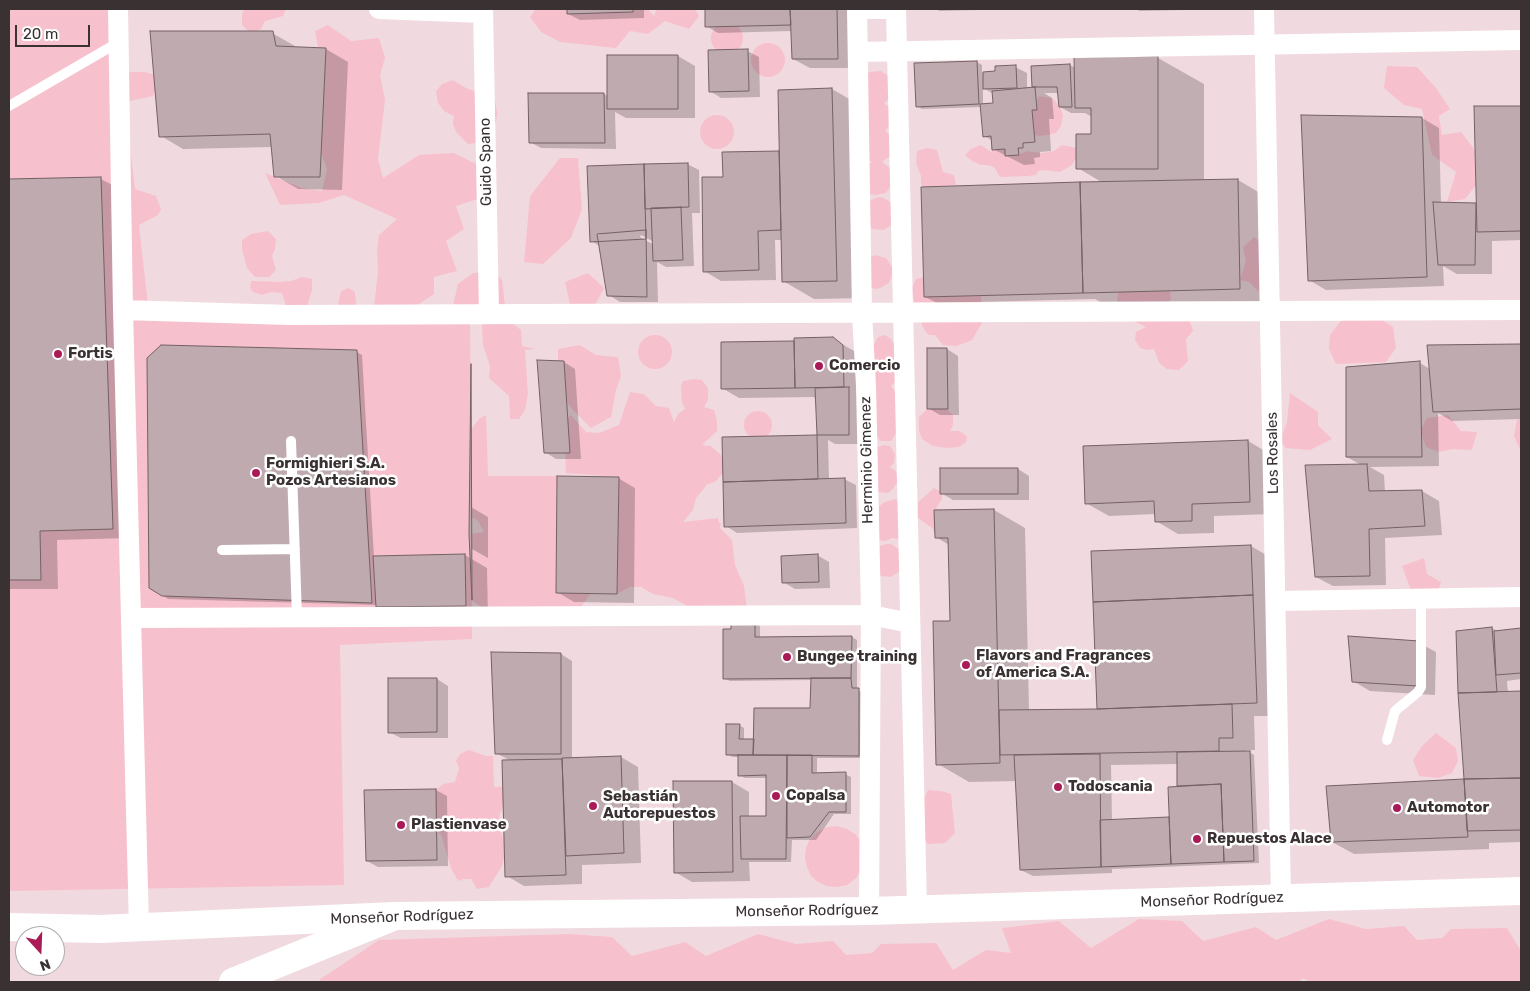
<!DOCTYPE html>
<html>
<head>
<meta charset="utf-8">
<style>
  body { margin:0 }
  #map { position:relative; width:1530px; height:991px; overflow:hidden; background:#f1dadf; font-family:Rubik,sans-serif }
  canvas { display:block }
  .frame { position:absolute; inset:0; border:10px solid #393132; pointer-events:none }
  .north { position:absolute; left:15px; top:926px; width:50px; height:50px; box-sizing:border-box; background:#fff; border:1px solid #b0adad; border-radius:50%; rotate:160deg; font-size:14px; font-weight:700; line-height:20px; text-align:center; color:#393132 }
  .north::after { content:''; display:block; margin:auto; width:18px; height:22px; background:#aa1a56; clip-path:polygon(50% 0,100% 100%,50% 72%,0 100%) }
  .scale { position:absolute; left:15px; top:25px; width:75px; height:22px; box-sizing:border-box; border:2px solid #393132; border-top:0; padding-left:6px; font-size:15px; line-height:18px; white-space:nowrap; color:#393132; -webkit-text-stroke:4px #fff; paint-order:stroke }
</style>
</head>
<body>
<div id="map">
<canvas width="1530" height="991"></canvas>
<div class="frame"></div>
<div class="north">N</div>
<div class="scale">20 m</div>
</div>
<script>
const g = document.querySelector('canvas').getContext('2d');
g.lineJoin = 'round';
function fill(path, color) {
  g.fillStyle = color;
  g.fill(path, 'evenodd');
}
function shape(rows) {
  const path = new Path2D();
  for (const r of rows) {
    if (r.length === 3) {
      path.moveTo(r[0] + r[2], r[1]);
      path.arc(r[0], r[1], r[2], 0, 2 * Math.PI);
      continue;
    }
    path.moveTo(r[0], r[1]);
    for (let i = 2; i < r.length; i += 2) path.lineTo(r[i], r[i + 1]);
  }
  return path;
}
function strokePath(path, color, width, dash) {
  g.strokeStyle = color;
  g.lineWidth = width;
  g.lineCap = dash ? 'butt' : 'round';
  g.setLineDash(dash || []);
  g.stroke(path);
}
function label(font, color, halo, rows, align = 'center') {
  g.font = font + ' Rubik,sans-serif';
  g.lineWidth = 5;
  g.setLineDash([]);
  g.textBaseline = 'middle';
  g.strokeStyle = halo;
  g.fillStyle = color;
  for (const [text, x, y, turn = 0] of rows) {
    g.save();
    g.translate(x, y);
    g.rotate((+turn || 0) * Math.PI / 180);
    g.textAlign = isNaN(turn) ? turn : align;
    if (halo) g.strokeText(text, 0, 0);
    g.fillText(text, 0, 0);
    g.restore();
  }
}
fill(shape([
  [9,9,114,9,122,72,145,72,154,75,158,85,153,96,125,102,135,189,156,196,161,209,158,215,139,225,148,305,288,312,282,293,271,292,262,295,253,292,250,288,251,281,280,282,291,281,302,277,312,279,312,290,305,313,336,315,341,291,349,288,355,292,357,315,470,321,471,429,480,418,486,415,488,476,557,476,556,593,591,593,575,615,483,608,472,601,472,639,340,645,344,885,9,891],
  [471,517,478,521,484,532,469,534],
  [244,9,286,9,283,16,265,21,261,29,250,33,242,25,242,14],
  [536,9,648,9,654,16,657,9,695,9,699,16,689,29,665,21,648,34,630,31,616,48,560,42,541,32,530,17],
  [727,38,16],
  [328,25,351,41,379,38,385,58,380,75,385,100,378,159,383,178,419,155,454,153,476,164,487,196,456,206,464,229,446,241,457,271,434,277,434,294,416,306,374,306,378,272,377,250,379,235,397,219,344,195,319,203,280,205,265,173,302,188,322,191,327,169,316,140,321,63,315,31],
  [768,60,17],
  [1387,66,1417,67,1436,88,1450,109,1439,116,1442,135,1461,132,1475,150,1476,185,1465,199,1447,202,1456,172,1432,155,1422,109,1404,105,1384,88],
  [881,71,890,77,890,98,884,103,889,107,891,123,885,131,891,136,890,156,882,162,890,168,892,184,886,193,875,195,870,194,865,166,872,162,866,158,865,75,870,72],
  [453,80,466,88,495,100,497,113,496,122,485,129,486,142,468,144,456,132,453,124,454,116,444,111,438,103,436,91,442,84],
  [1039,96,1052,98,1060,106,1063,116,1061,126,1056,133,1049,135,1039,136,1034,135,1032,110,1037,110,1037,100],
  [717,132,17],
  [981,145,991,152,992,150,1005,149,1006,156,1019,155,1027,151,1041,153,1054,151,1062,145,1077,148,1077,156,1072,165,1060,172,1044,170,1038,171,1036,175,1028,176,1000,177,994,167,987,165,981,165,972,161,965,155,971,149],
  [927,148,937,150,943,172,954,175,956,185,924,187,921,184,921,176,916,163,917,151],
  [560,158,578,158,582,209,571,238,543,264,524,262,530,196],
  [879,197,884,198,893,204,893,224,884,230,873,229,868,226,868,201],
  [268,231,276,239,275,249,272,256,276,270,269,277,255,277,247,268,242,249,242,240,251,234],
  [1254,237,1261,242,1263,289,1258,291,1249,282,1240,280,1246,261,1243,247],
  [875,255,886,258,892,267,893,272,889,283,880,288,875,289,869,287,870,257],
  [494,271,502,280,506,314,451,314,458,284,473,273],
  [588,273,604,288,595,305,572,314,565,282],
  [923,277,924,297,981,296,982,323,972,340,957,346,943,345,935,335,929,335,925,331,917,314,912,294,912,287,916,279],
  [1170,291,1171,299,1162,310,1184,313,1190,322,1193,331,1186,339,1188,361,1179,370,1167,369,1159,363,1154,349,1148,350,1140,348,1135,340,1136,332,1146,327,1129,319,1119,310,1117,301,1118,292],
  [1360,312,1376,316,1393,327,1396,348,1386,362,1336,364,1329,349,1330,335,1340,322],
  [492,319,507,319,521,330,522,346,536,349,525,350,528,394,525,410,519,419,510,419,509,396,489,378,490,366,483,345,482,325],
  [885,335,891,339,896,348,894,362,896,381,891,386,900,398,896,433,891,441,880,441,873,430,873,346,878,337],
  [655,352,17],
  [580,345,596,355,618,357,621,376,616,390,611,417,591,428,572,409,563,396,558,365,558,349],
  [693,379,702,380,708,388,708,400,704,407,714,410,717,421,717,431,702,445,711,446,721,455,724,460,723,473,715,482,705,485,706,486,696,498,693,510,683,522,718,518,719,523,721,523,720,528,732,540,735,565,744,586,748,616,689,607,673,598,653,594,641,587,630,587,617,594,619,477,566,473,564,421,571,415,586,432,599,433,619,425,630,392,644,394,656,406,669,408,674,422,678,414,685,409,682,402,681,386,683,381],
  [1290,393,1318,412,1318,425,1332,439,1310,450,1286,448,1280,441,1287,422],
  [944,406,953,415,953,425,950,431,959,431,967,436,966,442,959,447,947,448,933,446,922,439,919,430,919,417,927,409],
  [758,425,14],
  [1448,415,1461,431,1477,432,1472,450,1453,449,1439,452,1426,447,1420,431,1427,418],
  [1521,418,1521,452,1514,436,1517,420],
  [884,445,890,446,895,454,894,463,890,467,896,471,898,481,892,490,888,493,879,492,873,487,875,448],
  [934,488,942,492,942,499,936,508,942,515,935,534,932,528,914,515,916,504],
  [896,499,901,506,899,539,892,538,885,541,879,540,873,536,873,515,879,512,879,506,885,502],
  [886,544,891,544,900,550,900,571,891,577,880,576,875,548],
  [1424,558,1427,574,1441,582,1437,594,1413,596,1402,566],
  [1436,733,1456,748,1458,761,1452,773,1438,778,1419,776,1413,760,1422,746],
  [469,750,486,756,493,756,494,787,519,786,503,806,499,816,500,830,507,847,502,866,489,887,477,889,471,879,463,879,458,881,451,868,441,835,431,825,435,791,443,784,455,782,459,768,456,761,460,754],
  [928,790,941,791,951,794,955,833,945,843,928,844,921,835,923,800],
  [837,826,847,829,855,834,862,842,861,871,855,879,847,885,837,887,827,886,818,882,811,876,807,867,805,858,806,848,810,839,817,832,827,827],
  [1139,919,1182,921,1203,941,1256,927,1276,940,1329,919,1366,929,1404,926,1417,940,1442,938,1451,929,1507,928,1521,951,1521,982,1310,982,1303,978,1299,982,975,982,973,980,972,982,323,982,319,980,379,940,569,934,612,937,632,956,685,942,706,956,758,934,796,944,833,941,846,955,872,953,881,944,936,943,953,970,986,950,1011,953,1002,928,1059,921,1091,948]
]), '#f7c0cd');
fill(shape([
  [568,9,644,9,644,18,580,20,568,14],
  [707,9,848,9,854,68,810,68,793,59,792,31,718,33,706,26],
  [935,9,980,9,980,10,940,11],
  [1135,9,1185,9,1185,10,1140,11],
  [272,33,295,46,295,48,326,49,348,62,342,190,298,189,276,176,272,147,183,149,161,136],
  [747,51,759,57,760,97,721,98,710,91],
  [678,56,695,66,695,118,626,118,615,112,616,149,541,148,530,142,604,94,609,97],
  [1158,58,1204,84,1204,181,1238,180,1260,193,1262,301,1106,305,1095,299,937,303,925,297,1103,183,1078,168,1092,135,1092,117,1085,113,1071,113,1060,107,1059,93,1044,93,1052,98,1054,119,1049,119,1051,151,1040,152,1040,157,1034,158,1035,164,1024,165,993,149,993,141,984,136,981,107,922,109,917,106,977,62,982,65,982,73,996,72,1015,67,1027,73,1027,89,1034,88,1033,67,1070,65,1076,68],
  [983,88,994,94,995,104,983,105],
  [832,89,863,107,867,298,814,299,783,281,782,240,775,240,776,280,721,281,704,271,724,178,723,153,780,152,779,91],
  [1521,107,1521,240,1492,241,1492,274,1457,274,1443,266,1444,286,1326,290,1309,280,1422,118,1439,128,1441,204,1477,205,1476,108],
  [687,164,699,170,700,213,692,213,694,266,666,267,657,262,658,302,620,302,609,295,600,246,591,241],
  [641,235,654,242,654,245,640,237],
  [101,179,118,188,130,538,57,540,58,589,9,589,9,180],
  [833,339,856,352,866,444,835,444,828,440,829,479,844,479,856,485,857,528,737,533,726,526,723,438,818,436,817,399,813,397,739,398,722,388,722,343,795,343],
  [1521,345,1521,419,1452,421,1438,413,1439,466,1370,467,1384,475,1385,492,1422,491,1439,501,1442,535,1385,538,1386,585,1333,586,1316,577,1361,465,1347,457,1420,363,1430,369,1428,347],
  [161,347,357,352,362,355,374,557,465,555,487,568,488,618,399,619,377,605,168,599,162,595],
  [929,349,947,349,958,356,959,415,940,415,928,408],
  [564,362,575,369,581,459,556,459,545,452],
  [1248,441,1270,454,1272,514,1214,516,1214,533,1178,534,1156,521,1156,514,1109,516,1086,503],
  [1018,469,1029,476,1029,500,953,500,941,493],
  [618,478,635,488,634,603,574,602,557,592],
  [471,507,488,517,488,558,470,548],
  [994,510,1025,528,1029,711,1098,710,1092,553,1251,546,1268,556,1279,716,1254,716,1255,750,1246,750,1254,755,1259,863,1112,869,1112,873,1033,876,1021,870,1017,781,969,782,938,764,951,622,949,545,936,537],
  [1178,764,1179,787,1171,818,1112,821,1111,765],
  [817,555,829,562,830,588,795,589,783,582],
  [755,623,760,626,760,638,852,637,857,640,857,690,864,693,864,758,817,758,817,774,845,774,851,777,851,814,834,814,816,840,792,840,791,862,749,862,750,881,692,882,675,872,732,782,749,792,749,817,767,817,767,778,745,778,739,775,740,757,733,757,727,754,739,725,744,728,744,740,755,740,812,709,812,680,730,681,724,678,732,631],
  [1492,628,1499,632,1521,629,1521,679,1507,681,1508,693,1521,692,1521,842,1489,843,1489,849,1354,854,1332,842,1466,780,1458,632],
  [1419,643,1436,652,1435,695,1370,691,1353,681],
  [492,654,561,654,572,661,572,759,621,757,638,767,641,863,582,865,582,884,524,886,507,876,511,761,496,753],
  [437,679,448,686,448,738,401,738,389,732],
  [436,790,447,796,448,866,378,867,367,861]
]), '#0003');
const building = shape([
  [567,9,633,9,633,12,567,14,567,9],
  [705,9,790,9,791,25,705,27,705,9],
  [790,9,837,9,838,59,792,59,790,9],
  [150,31,273,31,276,46,326,48,320,177,274,177,270,134,159,137,150,31],
  [748,49,749,91,709,92,708,50,748,49],
  [607,55,678,55,678,109,607,109,607,55],
  [1158,56,1158,169,1076,169,1076,134,1091,134,1091,108,1075,108,1074,57,1158,56],
  [977,61,979,104,916,107,914,63,977,61],
  [1070,64,1072,107,1059,107,1057,87,1032,87,1031,66,1070,64],
  [1016,65,1017,88,983,89,983,72,995,71,995,66,1016,65],
  [1035,87,1037,110,1032,110,1035,142,1023,143,1023,148,1018,148,1019,155,1005,156,1005,149,992,150,991,136,983,137,980,104,993,103,992,91,1035,87],
  [832,88,837,281,782,282,778,90,832,88],
  [528,93,604,93,605,143,529,143,528,93],
  [1474,106,1521,106,1521,231,1477,232,1474,106],
  [1301,115,1422,117,1427,277,1308,281,1301,115],
  [779,151,781,230,758,231,759,270,703,272,702,177,723,177,722,152,779,151],
  [688,163,689,207,645,209,644,164,688,163],
  [644,164,646,239,590,242,587,166,644,164],
  [101,177,113,529,40,531,41,580,9,580,9,179,101,177],
  [1238,179,1240,289,1083,293,1080,182,1238,179],
  [1080,182,1083,293,924,297,921,187,1080,182],
  [1433,202,1476,203,1475,265,1438,265,1433,202],
  [681,207,683,260,653,261,651,208,681,207],
  [646,230,647,297,607,296,597,234,646,230],
  [833,337,843,345,844,387,795,388,794,338,833,337],
  [794,341,795,388,721,389,721,342,794,341],
  [1521,344,1521,409,1433,412,1427,345,1521,344],
  [161,345,357,350,372,603,162,596,149,588,147,358,161,345],
  [927,348,947,348,948,409,927,409,927,348],
  [537,360,564,361,570,453,544,453,537,360],
  [1420,361,1422,457,1346,457,1346,367,1420,361],
  [471,364,472,600,469,534,471,364],
  [849,387,849,435,817,435,815,388,849,387],
  [817,435,818,479,723,482,722,437,817,435],
  [1248,440,1250,502,1192,504,1192,521,1155,522,1154,501,1085,504,1083,446,1248,440],
  [1367,464,1369,491,1422,490,1425,526,1369,529,1370,576,1315,577,1305,465,1367,464],
  [940,468,1018,468,1018,494,940,494,940,468],
  [557,476,619,477,617,594,556,593,557,476],
  [845,478,846,523,724,527,723,482,845,478],
  [994,509,1000,763,936,765,933,621,950,621,948,538,935,538,934,510,994,509],
  [1251,545,1253,595,1093,602,1091,551,1251,545],
  [465,554,466,606,376,607,373,556,465,554],
  [818,554,819,582,782,583,781,556,818,554],
  [1253,595,1257,703,1097,709,1093,602,1253,595],
  [731,622,755,622,755,637,852,636,851,678,723,679,723,629,731,629,731,622],
  [1492,627,1497,692,1458,693,1456,631,1492,627],
  [1521,628,1521,673,1496,675,1494,631,1521,628],
  [1348,636,1419,641,1418,686,1352,682,1348,636],
  [491,652,561,653,561,754,495,754,491,652],
  [388,678,437,678,437,732,388,733,388,678],
  [811,678,851,678,852,688,859,688,859,756,753,755,754,708,810,708,811,678],
  [1521,691,1521,778,1464,779,1458,693,1521,691],
  [1232,704,1233,738,1219,738,1219,751,1000,755,999,710,1097,709,1232,704],
  [726,724,740,724,739,739,754,739,753,755,726,755,726,724],
  [1250,751,1254,861,1224,862,1221,784,1177,786,1177,752,1250,751],
  [1100,754,1101,867,1020,870,1014,755,1100,754],
  [738,755,787,755,786,859,741,859,740,816,766,816,766,775,738,776,738,755],
  [787,755,812,755,812,773,846,772,846,812,829,812,810,837,787,838,787,755],
  [621,756,624,853,566,856,562,758,621,756],
  [562,759,566,875,505,877,502,760,562,759],
  [1521,778,1521,830,1467,831,1464,779,1521,778],
  [1464,779,1468,837,1331,842,1326,786,1464,779],
  [673,781,732,781,733,872,674,873,673,781],
  [1221,784,1224,862,1171,864,1168,787,1221,784],
  [436,789,437,860,366,861,364,790,436,789],
  [1169,817,1171,864,1101,867,1100,820,1169,817]
]);
fill(building, '#bfaaaf');
strokePath(building, '#746165', 1);
strokePath(shape([
  [9,106,119,42],
  [291,441,297,617],
  [222,550,295,549],
  [1387,740,1395,711,1418,692,1421,687,1421,599]
]), '#fff', 10);
strokePath(shape([
  [118,9,123,310,139,927],
  [379,9,483,13],
  [483,9,489,314],
  [857,9,862,313,866,386,871,610,869,911],
  [857,9,892,9],
  [896,9,917,909],
  [1264,9,1281,898],
  [858,52,1521,40],
  [123,310,289,315,1521,310],
  [1276,601,1521,597],
  [131,618,871,615,910,623]
]), '#fff', 20);
strokePath(shape([
  [9,927,100,929,395,916,869,911,1521,891]
]), '#fff', 28);
strokePath(shape([
  [233,982,395,916]
]), '#fff', 28);
for (const [x, y, r, color] of [
  [58,354,5,"#aa1a56"],
  [819,366,5,"#aa1a56"],
  [256,473,5,"#aa1a56"],
  [787,657,5,"#aa1a56"],
  [966,665,5,"#aa1a56"],
  [1058,787,5,"#aa1a56"],
  [776,796,5,"#aa1a56"],
  [593,806,5,"#aa1a56"],
  [1397,808,5,"#aa1a56"],
  [401,825,5,"#aa1a56"],
  [1197,839,5,"#aa1a56"]
]) {
  const dot = new Path2D();
  dot.arc(x, y, r, 0, 2 * Math.PI);
  g.fillStyle = color;
  g.fill(dot);
  strokePath(dot, '#fff', 2);
}
label('15px', '#393132', '#fff', [
  ["Guido Spano",486,162,-91],
  ["Los Rosales",1273,453,-91],
  ["Herminio Gimenez",867,460,-91],
  ["Monseñor Rodríguez",1212,900,-2],
  ["Monseñor Rodríguez",807,911,-1],
  ["Monseñor Rodríguez",402,917,-2]
]);
label('bold 15px', '#393132', '#fff', [
  ["Fortis",68,354],
  ["Comercio",829,366],
  ["Formighieri S.A.",266,464],
  ["Pozos Artesianos",266,481],
  ["Flavors and Fragrances",976,656],
  ["of America S.A.",976,673],
  ["Bungee training",797,657],
  ["Todoscania",1068,787],
  ["Copalsa",786,796],
  ["Sebastián",603,797],
  ["Autorepuestos",603,814],
  ["Automotor",1407,808],
  ["Plastienvase",411,825],
  ["Repuestos Alace",1207,839]
], 'left');
</script>
</body>
</html>
